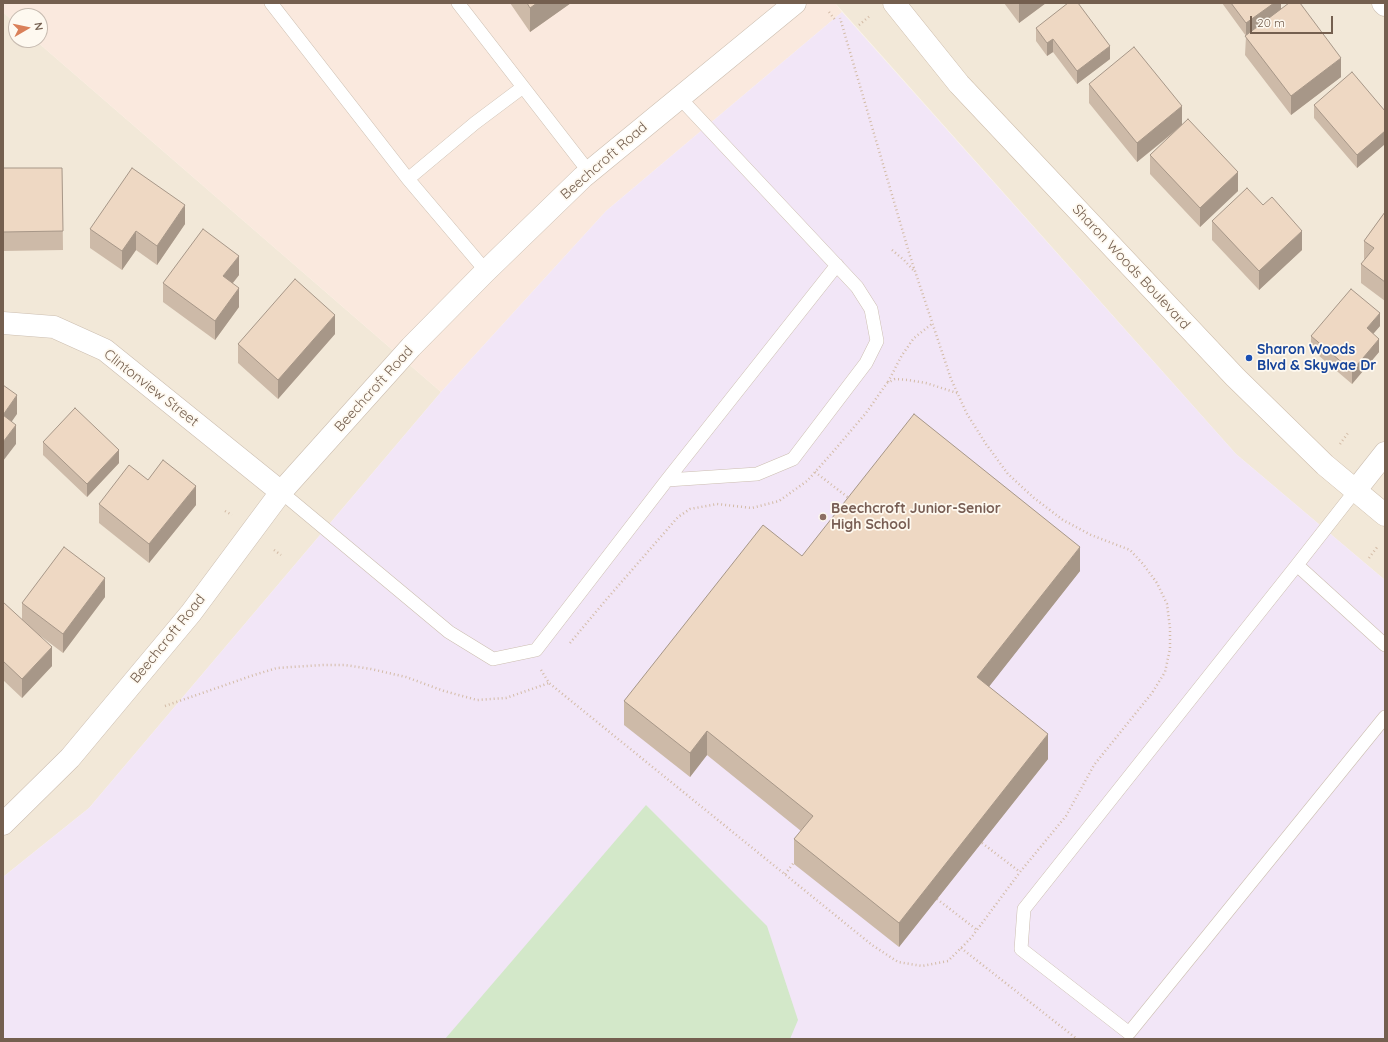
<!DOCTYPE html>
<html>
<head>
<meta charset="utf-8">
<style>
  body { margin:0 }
  #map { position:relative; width:1388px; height:1042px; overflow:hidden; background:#fbf6e9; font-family:Quicksand,sans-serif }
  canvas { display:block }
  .frame { position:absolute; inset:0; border:4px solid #745f4f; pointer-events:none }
  .north { position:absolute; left:8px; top:8px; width:40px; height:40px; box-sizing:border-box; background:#fef9f0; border:1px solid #c7bbb0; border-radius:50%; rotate:81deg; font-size:11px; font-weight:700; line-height:16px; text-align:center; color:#745f4f }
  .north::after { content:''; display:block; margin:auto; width:14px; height:18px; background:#da8059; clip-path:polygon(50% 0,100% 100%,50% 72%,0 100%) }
  .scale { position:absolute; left:1250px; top:16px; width:83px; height:18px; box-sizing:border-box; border:2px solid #745f4f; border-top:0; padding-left:5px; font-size:12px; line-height:14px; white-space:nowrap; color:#745f4f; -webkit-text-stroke:3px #fef9f0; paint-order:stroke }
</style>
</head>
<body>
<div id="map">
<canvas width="1388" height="1042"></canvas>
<div class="frame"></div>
<div class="north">N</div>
<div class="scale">20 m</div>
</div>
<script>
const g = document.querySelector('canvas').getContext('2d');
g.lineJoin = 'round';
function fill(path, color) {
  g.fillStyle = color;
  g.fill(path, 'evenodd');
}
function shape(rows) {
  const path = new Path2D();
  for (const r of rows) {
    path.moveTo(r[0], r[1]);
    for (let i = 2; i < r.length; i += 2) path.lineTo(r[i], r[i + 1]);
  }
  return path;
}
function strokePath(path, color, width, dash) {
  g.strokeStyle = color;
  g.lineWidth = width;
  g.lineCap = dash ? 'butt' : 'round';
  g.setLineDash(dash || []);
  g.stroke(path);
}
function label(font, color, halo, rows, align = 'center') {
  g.font = font + ' Quicksand,sans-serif';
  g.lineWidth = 3.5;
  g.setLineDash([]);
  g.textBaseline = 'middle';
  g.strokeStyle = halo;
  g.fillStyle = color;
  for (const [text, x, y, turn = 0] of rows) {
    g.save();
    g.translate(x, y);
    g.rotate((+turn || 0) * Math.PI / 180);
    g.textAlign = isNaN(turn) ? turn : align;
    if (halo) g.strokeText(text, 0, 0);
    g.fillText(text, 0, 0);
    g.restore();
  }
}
fill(shape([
  [835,3,1385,3,1385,580,1236,454],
  [3,12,16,24,16,40,35,40,441,392,89,808,3,877]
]), '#f2e8d8');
fill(shape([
  [3,3,835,3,842,12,606,211,441,392,35,40,40,40,40,16,16,16,16,24,3,12]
]), '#fae9de');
fill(shape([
  [842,12,1236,454,1385,580,1385,1039,3,1039,3,877,89,808,441,392,606,211]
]), '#f2e6f7');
fill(shape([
  [646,805,767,926,798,1020,790,1039,445,1039]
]), '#d3e8c9');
const lane = shape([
  [271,3,408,179,486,271],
  [458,3,589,172],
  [408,179,475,123,523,87],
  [667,480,757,474,793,459,866,363,877,341,871,309,857,287,679,97],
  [281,492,449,632,493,659,536,650,667,480,837,265],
  [1297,565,1355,491],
  [1385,645,1297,565,1024,909,1021,949,1129,1033,1385,717]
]);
const street = shape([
  [1383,3,1385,5],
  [3,323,54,327,105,350,281,492],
  [1355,491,1385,453],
  [3,824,70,758,191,613,281,492,411,347,486,271,583,177,795,3]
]);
const secondary = shape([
  [894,3,959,84,1235,377,1325,465,1385,515]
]);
strokePath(lane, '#ccbeb0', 14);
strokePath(street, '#ccbeb0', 23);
strokePath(secondary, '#cfbfae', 23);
strokePath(shape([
  [829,12,836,21],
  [859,25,871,15],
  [892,250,904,260,915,272],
  [888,382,902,355,914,338,933,323],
  [1340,444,1348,433],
  [815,472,850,499],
  [225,511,232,515],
  [274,550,281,555],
  [1369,558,1378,546],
  [570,643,605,601,678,517,690,509,717,504,752,508,779,501,807,481,832,453,866,413,887,383,895,379,908,380,926,383,957,393],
  [541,670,549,683,872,945,898,962,922,966,948,961,971,938,1020,872,1066,816,1094,765,1152,693,1165,672,1170,649,1170,628,1167,604,1157,583,1143,564,1130,550,1091,535,1063,520,1034,498,1008,474,986,444,967,414,951,379,910,256,840,18],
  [165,706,254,675,277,668,323,665,345,665,371,669,406,677,444,691,477,700,506,698,549,683],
  [982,843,1020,872],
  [785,874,796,860],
  [937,899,977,930],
  [961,948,1077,1039]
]), '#d3bba6', 2.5, [1, 3]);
strokePath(lane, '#fff', 13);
strokePath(street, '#fff', 22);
strokePath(secondary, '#fff', 22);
fill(shape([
  [510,3,571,3,530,32],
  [1004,3,1046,3,1019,23],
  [1222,3,1281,3,1281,9,1341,77,1291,115,1245,55,1246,36],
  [1036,28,1110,59,1077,84,1053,52,1047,56,1036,41],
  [1089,84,1182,124,1238,191,1200,227,1150,174,1150,155,1177,130,1137,162,1089,103],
  [1314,105,1385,111,1385,144,1357,168,1314,118],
  [3,168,62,168,63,250,3,251],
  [1263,205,1302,250,1259,290,1212,240,1212,221],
  [1385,212,1385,301,1361,283,1361,264,1365,260,1364,260,1364,241],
  [185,224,157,265,136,250,122,270,90,248,90,229],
  [239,275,233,283,239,307,215,340,163,302,163,283],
  [1380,326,1373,334,1379,352,1352,384,1311,349,1311,336],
  [335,334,278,399,238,363,238,344],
  [43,442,119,463,87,497,43,455],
  [148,480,196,505,149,563,99,523,99,504],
  [802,556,1080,571,989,686,1048,759,899,947,794,864,794,839,801,831,707,755,690,777,624,725,624,701],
  [105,597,63,653,34,631,52,666,22,698,3,680,3,602,22,620,22,603]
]), '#cdbaa8');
fill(shape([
  [537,3,571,3,530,32,530,8],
  [1021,3,1046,3,1019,23,1019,4],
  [1274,3,1281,3,1281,10,1246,36,1246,23],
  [1053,39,1053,52,1047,56,1047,43],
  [1110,46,1110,59,1077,84,1077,71],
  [1341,58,1341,77,1291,115,1291,96],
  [1182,106,1182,125,1137,162,1137,143],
  [1385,131,1385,144,1357,168,1357,155],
  [1238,172,1238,191,1200,227,1200,208],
  [185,205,185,224,157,265,157,246],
  [136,231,136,250,122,270,122,251],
  [1302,231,1302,250,1259,290,1259,271],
  [239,256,239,275,223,295,223,276],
  [239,288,239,307,215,340,215,321],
  [1380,313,1380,326,1367,341,1367,328],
  [335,315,335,334,278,399,278,380],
  [1379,339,1379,352,1352,384,1352,371],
  [17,395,17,414,3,434,3,415],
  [16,425,16,444,3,461,3,442],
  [119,450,119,463,87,497,87,484],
  [196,486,196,505,149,563,149,544],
  [1080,547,1080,571,977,702,977,677],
  [105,578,105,597,63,653,63,634],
  [52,647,52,666,22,698,22,679],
  [707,731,707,755,690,777,690,753],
  [1048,734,1048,759,899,947,899,923]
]), '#a79788');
const building = shape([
  [527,3,537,3,530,8,527,3],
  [1068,3,1078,3,1110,46,1077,71,1053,39,1047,43,1036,28,1068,3],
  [1231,3,1274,3,1246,23,1231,3],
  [1289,3,1300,3,1341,58,1291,96,1245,36,1289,3],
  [1134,47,1182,106,1137,143,1089,84,1134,47],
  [1352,72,1385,111,1385,131,1357,155,1314,105,1352,72],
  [1188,119,1238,172,1200,208,1150,155,1188,119],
  [3,168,62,168,63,231,3,232,3,168],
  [132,168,185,205,157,246,136,231,122,251,90,229,132,168],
  [1247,188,1263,205,1272,197,1302,231,1259,271,1212,221,1247,188],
  [1385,212,1385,282,1361,264,1374,248,1364,241,1385,212],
  [203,229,239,256,223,276,239,288,215,321,163,283,203,229],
  [295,279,335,315,278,380,238,344,295,279],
  [1351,289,1380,313,1367,328,1379,339,1352,371,1311,336,1351,289],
  [3,385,17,395,3,415,3,385],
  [75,408,119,450,87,484,43,442,75,408],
  [914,414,1080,547,977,677,1048,734,899,923,794,839,813,816,707,731,690,753,624,701,763,525,802,556,914,414],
  [3,415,16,425,3,442,3,415],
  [163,460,196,486,149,544,99,504,129,465,148,480,163,460],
  [64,547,105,578,63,634,22,603,64,547],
  [3,602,52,647,22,679,3,661,3,602]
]);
fill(building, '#eed8c3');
strokePath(building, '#a79788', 1);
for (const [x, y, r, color] of [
  [1249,358,4,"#1a4fb4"],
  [823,517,4,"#8d6e63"]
]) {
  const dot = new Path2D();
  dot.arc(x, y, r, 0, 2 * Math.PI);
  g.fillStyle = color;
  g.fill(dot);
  strokePath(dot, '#fef9f0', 1.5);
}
label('14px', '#745f4f', '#fef9f0', [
  ["Beechcroft Road",604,161,-41],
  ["Sharon Woods Boulevard",1131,267,47],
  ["Clintonview Street",151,388,38],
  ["Beechcroft Road",374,389,-48],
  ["Beechcroft Road",168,639,-51]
]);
label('bold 14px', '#164399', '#fef9f0', [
  ["Sharon Woods",1257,350],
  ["Blvd & Skywae Dr",1257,366]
], 'left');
label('bold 14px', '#785e54', '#fef9f0', [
  ["Beechcroft Junior-Senior",831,509],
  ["High School",831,525]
], 'left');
</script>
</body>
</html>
